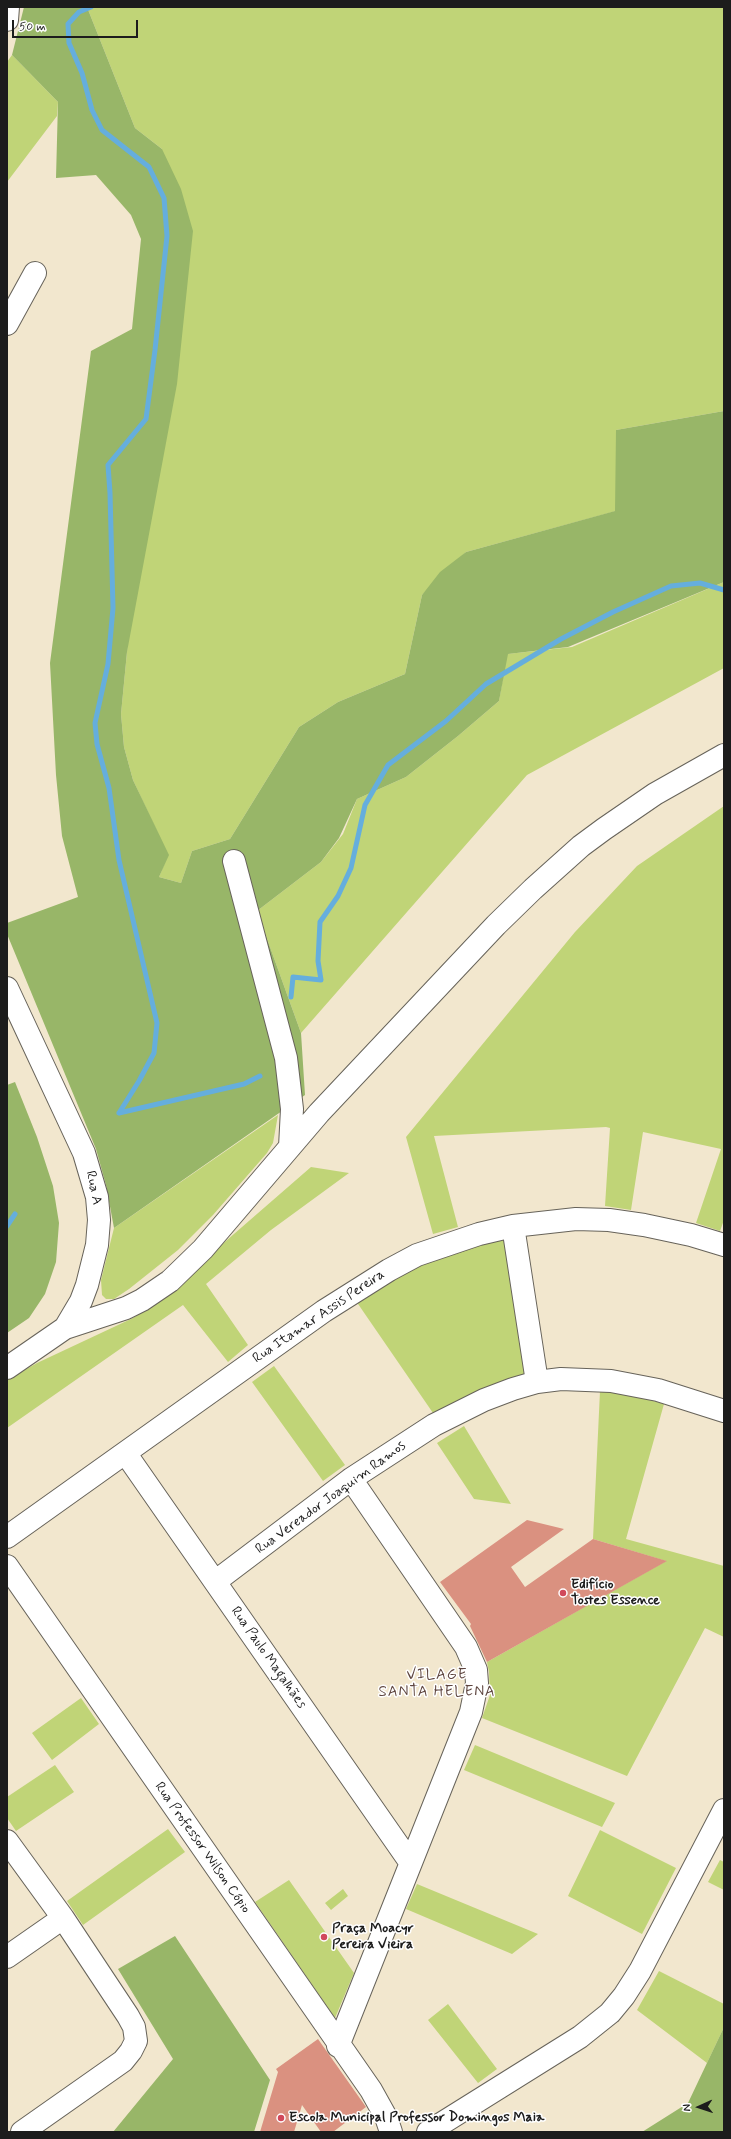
<!DOCTYPE html>
<html>
<head>
<meta charset="utf-8">
<style>
  body { margin:0 }
  #map { position:relative; width:731px; height:2139px; overflow:hidden; background:#f2e7ce; font-family:Mynerve,sans-serif }
  canvas { display:block }
  .frame { position:absolute; inset:0; border:8px solid #1c1c1c; pointer-events:none }
  .north { position:absolute; left:679px; top:2087px; width:40px; height:40px; -webkit-text-stroke:3px #fff; paint-order:stroke; rotate:267deg; font-size:11px; font-weight:700; line-height:16px; text-align:center; color:#1c1c1c }
  .north::after { content:''; display:block; margin:auto; width:14px; height:18px; background:#1c1c1c; clip-path:polygon(50% 0,100% 100%,50% 72%,0 100%) }
  .scale { position:absolute; left:12px; top:20px; width:126px; height:18px; box-sizing:border-box; border:2px solid #1c1c1c; border-top:0; padding-left:5px; font-size:12px; line-height:14px; white-space:nowrap; color:#1c1c1c; -webkit-text-stroke:3px #fff; paint-order:stroke }
</style>
</head>
<body>
<div id="map">
<canvas width="731" height="2139"></canvas>
<div class="frame"></div>
<div class="north">N</div>
<div class="scale">50 m</div>
</div>
<script>
const g = document.querySelector('canvas').getContext('2d');
g.lineJoin = 'round';
function fill(path, color) {
  g.fillStyle = color;
  g.fill(path, 'evenodd');
}
function shape(rows) {
  const path = new Path2D();
  for (const r of rows) {
    path.moveTo(r[0], r[1]);
    for (let i = 2; i < r.length; i += 2) path.lineTo(r[i], r[i + 1]);
  }
  return path;
}
function strokePath(path, color, width, dash) {
  g.strokeStyle = color;
  g.lineWidth = width;
  g.lineCap = dash ? 'butt' : 'round';
  g.setLineDash(dash || []);
  g.stroke(path);
}
function label(font, color, halo, rows, align = 'center') {
  g.font = font + ' Mynerve,sans-serif';
  g.lineWidth = 3;
  g.setLineDash([]);
  g.textBaseline = 'middle';
  g.strokeStyle = halo;
  g.fillStyle = color;
  for (const [text, x, y, turn = 0] of rows) {
    g.save();
    g.translate(x, y);
    g.rotate((+turn || 0) * Math.PI / 180);
    g.textAlign = isNaN(turn) ? turn : align;
    if (halo) g.strokeText(text, 0, 0);
    g.fillText(text, 0, 0);
    g.restore();
  }
}
fill(shape([
  [87,7,724,7,724,411,616,430,616,511,466,552,422,595,405,674,338,702,299,727,230,839,192,851,181,883,159,877,168,855,133,780,124,747,121,714,127,652,162,149,135,128],
  [12,55,58,102,57,116,7,182,7,62],
  [724,582,724,668,527,775,301,1033,257,911,321,862,343,834,357,799,406,777,458,736,499,701,507,654,572,647],
  [724,806,724,1220,720,1231,696,1223,721,1149,643,1132,631,1210,605,1206,610,1128,606,1127,434,1136,458,1227,433,1234,406,1137,575,932,637,866],
  [278,1115,273,1143,267,1153,213,1215,178,1250,129,1289,114,1299,106,1299,102,1295,101,1280,114,1228],
  [311,1167,349,1173,271,1230,206,1284,248,1345,228,1362,183,1305,7,1428,7,1380,37,1363,133,1318,147,1309,185,1281,219,1247],
  [504,1236,527,1375,471,1395,433,1413,356,1301,386,1282,430,1260],
  [274,1366,345,1465,323,1481,252,1382],
  [600,1391,633,1395,664,1404,626,1539,724,1566,724,1637,705,1628,627,1776,482,1718,490,1695,489,1672,487,1662,666,1561,593,1539],
  [464,1426,511,1504,474,1499,437,1443],
  [81,1698,99,1724,52,1760,32,1733],
  [475,1745,615,1803,602,1827,464,1770],
  [55,1765,74,1792,16,1831,7,1818,7,1797],
  [168,1829,185,1852,83,1925,67,1901],
  [600,1830,676,1868,642,1934,568,1896],
  [720,1860,724,1862,724,1890,708,1882],
  [289,1880,354,1973,335,2018,255,1902],
  [417,1884,538,1934,512,1954,406,1909],
  [343,1889,348,1896,331,1910,325,1903],
  [659,1971,724,2004,724,2027,707,2063,637,2010],
  [448,2004,497,2069,478,2083,428,2020]
]), '#c0d477');
fill(shape([
  [24,7,87,7,135,128,162,149,181,189,193,231,177,384,127,652,121,714,124,747,133,780,169,855,159,877,181,883,192,851,230,839,299,727,338,702,405,674,422,595,440,572,466,552,615,511,616,430,724,411,724,582,568,647,508,654,499,701,458,736,406,777,357,799,339,838,321,862,257,911,301,1033,305,1095,114,1228,106,1185,96,1149,7,934,7,923,78,897,62,836,56,775,50,663,91,351,132,329,141,239,131,215,96,175,56,178,58,102,12,55],
  [15,1082,37,1137,53,1186,59,1223,56,1262,45,1294,29,1318,7,1333,7,1085],
  [175,1936,270,2080,254,2132,113,2132,173,2059,118,1969],
  [724,2027,724,2132,642,2132,688,2103]
]), '#98b668');
strokePath(shape([
  [91,7,79,12,68,24,69,43,82,73,92,110,102,130,149,167,164,198,167,236,155,350,146,419,108,465,110,493,113,608,108,664,95,723,97,744,109,788,119,860,157,1023,154,1053,139,1081,119,1113],
  [291,997,293,977,321,980,318,961,320,922,338,896,351,868,365,805,388,765,446,721,486,684,561,639,613,612,671,586,700,583,724,590],
  [119,1113,244,1084,260,1076],
  [7,1226,15,1214]
]), '#65aedd', 5);
fill(shape([
  [527,1520,564,1529,511,1567,525,1587,593,1539,667,1561,487,1662,470,1626,471,1624,440,1582],
  [318,2039,366,2107,333,2132,321,2132,302,2105,294,2132,260,2132,278,2072,276,2069]
]), '#da9180');
const minor = shape([
  [7,20,8,7],
  [7,324,35,273],
  [234,861,286,1058,292,1109,290,1147],
  [7,988,84,1153,97,1197,99,1220,97,1245,87,1285,81,1301,65,1328,7,1368],
  [513,1226,537,1382],
  [65,1328,126,1308,142,1300,170,1281,203,1249,319,1113,496,925,533,889,581,846,604,829,655,794,724,755],
  [126,1454,410,1862],
  [7,1537,324,1311,389,1270,417,1255,479,1234,513,1226,576,1219,609,1220,644,1225,691,1235,724,1245],
  [7,1566,371,2090,386,2117,391,2132],
  [216,1581,351,1479,434,1425,484,1400,513,1389,537,1382,561,1379,611,1381,658,1390,724,1411],
  [7,1841,63,1918,128,2016,134,2027,136,2041,131,2051,123,2061,22,2132],
  [7,1957,63,1918],
  [338,2046,471,1712,477,1683,476,1670,466,1647,351,1479],
  [428,2132,580,2037,610,2013,624,1996,640,1971,724,1810]
]);
strokePath(minor, '#67635a', 24);
strokePath(minor, '#fff', 22);
for (const [x, y, r, color] of [
  [563,1593,4,"#d1495b"],
  [324,1937,4,"#d1495b"],
  [281,2118,4,"#d1495b"]
]) {
  const dot = new Path2D();
  dot.arc(x, y, r, 0, 2 * Math.PI);
  g.fillStyle = color;
  g.fill(dot);
  strokePath(dot, '#fff', 1.5);
}
label('14px', '#1c1c1c', '#fff', [
  ["Rua A",93,1188,78],
  ["Rua Itamar Assis Pereira",319,1317,-34],
  ["Rua Vereador Joaquim Ramos",331,1498,-36],
  ["Rua Paulo Magalhães",268,1658,55],
  ["Rua Professor Wilson Cópio",202,1848,55]
]);
label('bold 14px', '#1c1c1c', '#fff', [
  ["Edifício",571,1585],
  ["Tostes Essence",571,1601],
  ["Praça Moacyr",332,1929],
  ["Pereira Vieira",332,1945],
  ["Escola Municipal Professor Domingos Maia",289,2118]
], 'left');
g.letterSpacing = '1px';
label('15px', '#5e453f', '#fff', [
  ["VILAGE",437,1676],
  ["SANTA HELENA",437,1693]
]);
g.letterSpacing = '0px';
</script>
</body>
</html>
